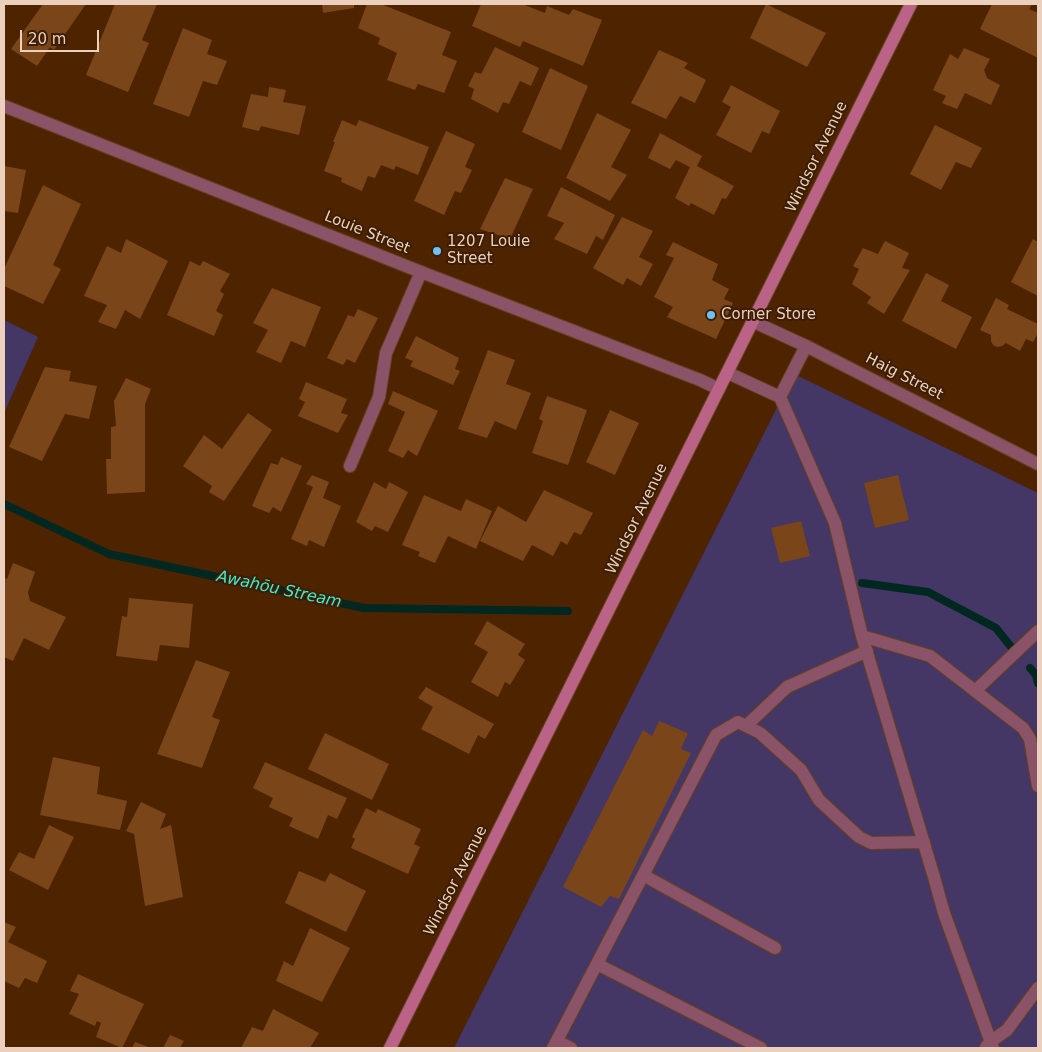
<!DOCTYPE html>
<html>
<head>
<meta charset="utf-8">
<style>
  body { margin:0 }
  #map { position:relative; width:1042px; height:1052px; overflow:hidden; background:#4e2400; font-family:"DejaVu Sans",sans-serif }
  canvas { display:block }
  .frame { position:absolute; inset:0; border:5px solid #ebd0be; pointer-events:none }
  .scale { position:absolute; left:20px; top:30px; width:79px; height:22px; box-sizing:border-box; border:2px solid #ebd0be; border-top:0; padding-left:6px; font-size:15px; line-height:18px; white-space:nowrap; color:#ebd0be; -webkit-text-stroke:4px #3d1d03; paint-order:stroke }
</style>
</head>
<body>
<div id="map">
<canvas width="1042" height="1052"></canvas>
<div class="frame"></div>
<div class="scale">20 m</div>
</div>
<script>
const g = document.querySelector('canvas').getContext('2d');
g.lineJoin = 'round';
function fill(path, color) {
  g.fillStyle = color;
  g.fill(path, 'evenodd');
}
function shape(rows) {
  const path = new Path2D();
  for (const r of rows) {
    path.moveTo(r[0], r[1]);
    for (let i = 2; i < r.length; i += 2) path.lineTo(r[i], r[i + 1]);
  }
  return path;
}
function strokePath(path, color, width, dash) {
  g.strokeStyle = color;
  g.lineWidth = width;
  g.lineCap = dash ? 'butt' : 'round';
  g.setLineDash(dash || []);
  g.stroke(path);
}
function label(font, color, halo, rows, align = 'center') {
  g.font = font + ' "DejaVu Sans",sans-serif';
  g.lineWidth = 4;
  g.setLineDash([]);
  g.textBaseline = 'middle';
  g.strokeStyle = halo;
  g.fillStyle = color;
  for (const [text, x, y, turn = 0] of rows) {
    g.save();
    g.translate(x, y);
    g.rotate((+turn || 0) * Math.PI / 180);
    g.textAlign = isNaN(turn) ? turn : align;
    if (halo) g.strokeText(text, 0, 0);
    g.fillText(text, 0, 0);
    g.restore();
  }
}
fill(shape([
  [4,320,38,337,4,413],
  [794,374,1038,493,1038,1048,454,1048]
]), '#443665');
strokePath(shape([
  [4,504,109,554,364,608,568,611],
  [862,583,928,592,996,628,1012,648],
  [1030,668,1036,675,1038,683]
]), '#002720', 8);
fill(shape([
  [43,4,86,4,54,50,50,47,37,66,11,49],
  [115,4,157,4,142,40,149,43,128,92,86,75],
  [322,4,354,4,354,8,323,13],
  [367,4,381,4,451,32,442,55,457,61,444,93,418,84,415,90,387,80,397,53,378,44,380,38,358,28],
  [481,4,522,4,545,13,547,6,569,15,573,9,602,20,583,66,523,41,520,47,472,26],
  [766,4,826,33,807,67,750,38],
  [992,4,1032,4,1029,9,1038,13,1038,58,980,29],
  [183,28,212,40,207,54,227,61,217,85,203,81,189,117,153,104],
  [495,47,539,68,531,86,520,81,509,104,503,102,498,113,471,99,474,89,468,86,475,72,481,74],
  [964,48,990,59,984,70,987,78,1000,85,991,105,965,93,957,109,942,103,946,96,933,90,950,54,958,59],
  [659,50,688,63,684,68,706,80,695,103,680,96,666,119,631,103],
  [550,68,588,86,561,150,522,132],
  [731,85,780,111,769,134,762,131,751,153,716,135,731,107,722,102],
  [269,87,286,90,283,102,306,106,299,135,261,126,259,131,242,127,251,94,268,97],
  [597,113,631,130,611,167,627,175,610,201,566,178],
  [342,120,356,126,359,120,429,147,418,175,396,166,394,170,381,165,375,178,368,176,362,191,341,182,342,178,324,171,335,142,333,142],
  [935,125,982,148,971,168,956,162,941,190,910,174],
  [446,131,475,144,465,167,472,170,461,193,455,191,444,215,414,201],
  [660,133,702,156,697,166,734,186,726,199,722,198,714,215,691,203,689,206,675,198,690,167,676,160,670,169,648,158],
  [4,166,26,170,18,213,4,211],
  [505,178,533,189,510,239,480,229],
  [43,185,81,204,53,265,61,269,43,304,4,286,4,269],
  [561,187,615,215,603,240,596,236,587,254,554,239,564,223,547,216],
  [622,217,653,231,639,257,653,264,641,286,627,278,623,285,593,268],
  [126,239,168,261,140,319,125,310,116,329,98,322,107,305,84,296,107,246,121,253],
  [1033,239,1038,242,1038,296,1011,282],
  [885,241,909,253,902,268,910,270,884,314,867,303,871,297,852,284,859,269,853,266,863,248,878,254],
  [673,242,718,264,712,280,729,289,724,299,733,303,716,339,667,317,673,307,654,297,674,258,666,255],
  [190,261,200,266,203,261,230,274,220,291,224,294,216,311,223,315,214,336,167,315],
  [926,273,949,285,941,301,972,317,956,349,902,321],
  [272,288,321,307,305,347,291,341,281,363,256,352,268,330,253,323],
  [996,298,1009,305,1007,309,1038,324,1038,333,1033,342,1026,339,1020,351,1006,343,1002,346,997,347,993,345,991,341,991,335,980,330],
  [358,309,378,318,355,363,347,359,343,365,327,358,348,315,354,317],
  [416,336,459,358,455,369,460,371,453,385,410,366,413,361,405,358],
  [488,350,515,360,506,384,531,393,516,430,495,421,487,438,458,429],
  [45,367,71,371,69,381,97,386,89,419,65,414,42,461,9,447],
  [126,378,151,389,145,404,145,492,107,494,106,459,111,459,111,427,116,426,114,401],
  [306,382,347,399,341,413,348,415,338,433,298,416,305,402,299,399],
  [393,391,438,411,417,456,408,450,403,458,388,451,405,412,388,404],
  [547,396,587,410,568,465,532,453,543,421,539,419],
  [610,410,639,423,615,475,586,462],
  [248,413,272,430,224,501,209,492,212,486,183,466,204,435,222,449],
  [281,457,302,466,281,512,273,507,269,513,252,506,271,463,278,465],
  [312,475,329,482,323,498,341,506,324,547,309,540,307,546,291,539,313,487,306,484],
  [898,475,909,520,875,528,864,483],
  [374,482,386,489,389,482,408,492,388,532,375,526,372,531,356,522],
  [544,490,593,513,581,535,574,532,567,545,561,541,553,556,532,545,523,561,480,541,498,506,526,522],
  [424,495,461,511,466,499,492,511,476,549,448,536,435,563,418,556,420,552,402,545],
  [801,521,810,556,780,563,771,528],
  [13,563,35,572,28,592,30,601,66,617,49,650,24,638,13,661,4,657,4,578,7,579],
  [129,598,193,604,189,648,160,645,157,661,116,656,122,616,127,617],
  [487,621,525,644,518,655,525,660,510,685,505,682,498,697,471,682,488,652,474,644],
  [196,660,230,672,212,717,220,720,202,768,157,754],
  [426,687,494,724,485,739,478,735,469,754,421,729,433,707,418,698],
  [659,721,688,733,681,749,691,753,619,899,610,896,601,907,563,887,643,730,652,736],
  [325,733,389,764,372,800,308,769],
  [53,757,100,767,97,794,127,801,120,830,40,815],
  [265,762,347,798,337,819,328,815,318,839,289,826,293,818,269,807,273,798,253,788],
  [141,802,166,814,160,829,171,825,183,897,145,906,134,834,126,831],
  [366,808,376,813,378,809,421,829,414,844,420,847,408,874,351,848,355,839,352,837],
  [49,825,74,837,48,890,9,870,19,852,34,859],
  [299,871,325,882,330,873,366,891,346,932,285,903],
  [4,922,16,927,8,942,47,961,37,983,25,978,19,988,4,981],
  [310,928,350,948,322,1002,276,981,284,961,293,966],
  [78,974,144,1004,122,1048,96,1037,101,1023,97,1021,95,1026,69,1014,79,994,70,991],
  [273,1009,319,1033,310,1048,241,1048,252,1027,263,1031],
  [170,1035,184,1041,180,1048,163,1048],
  [135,1042,151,1048,132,1048]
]), '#794519');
const service = shape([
  [806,346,780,397,835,523,862,636,934,877,944,913,993,1048],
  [728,373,780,397],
  [350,466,379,397,386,353,421,272],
  [862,636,930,656,1023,728,1030,739,1038,786],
  [975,691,1038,631],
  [746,726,787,687,867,651],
  [643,875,775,948],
  [597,964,761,1048],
  [557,1041,571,1048],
  [986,1047,990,1042,1007,1030,1038,988],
  [553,1048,716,735,738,722,760,733,801,770,819,800,859,837,871,843,924,842]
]);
const minor = shape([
  [4,106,421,272,700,380,719,389],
  [754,322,806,346,1038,464]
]);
const secondary = shape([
  [390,1048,911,4]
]);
strokePath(service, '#67401e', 14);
strokePath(minor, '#67401e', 14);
strokePath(secondary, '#67401e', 14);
strokePath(service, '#8a5367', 12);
strokePath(minor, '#8a5367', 12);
strokePath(secondary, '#bb6386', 12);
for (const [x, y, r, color] of [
  [437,251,5,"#6ec2f3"],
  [711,315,5,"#6ec2f3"]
]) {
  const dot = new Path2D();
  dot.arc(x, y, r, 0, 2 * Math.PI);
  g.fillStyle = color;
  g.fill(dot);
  strokePath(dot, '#3d1d03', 2);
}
label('15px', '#ebd0be', '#3d1d03', [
  ["Windsor Avenue",817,157,-64],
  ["Louie Street",367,233,22],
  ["Haig Street",904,377,27],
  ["Windsor Avenue",637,519,-64],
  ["Windsor Avenue",456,881,-63]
]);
label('15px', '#ebd0be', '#3d1d03', [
  ["1207 Louie",447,242],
  ["Street",447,259],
  ["Corner Store",721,315]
], 'left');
label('italic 16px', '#3fecca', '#3d1d03', [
  ["Awahōu Stream",279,590,12]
]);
</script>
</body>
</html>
